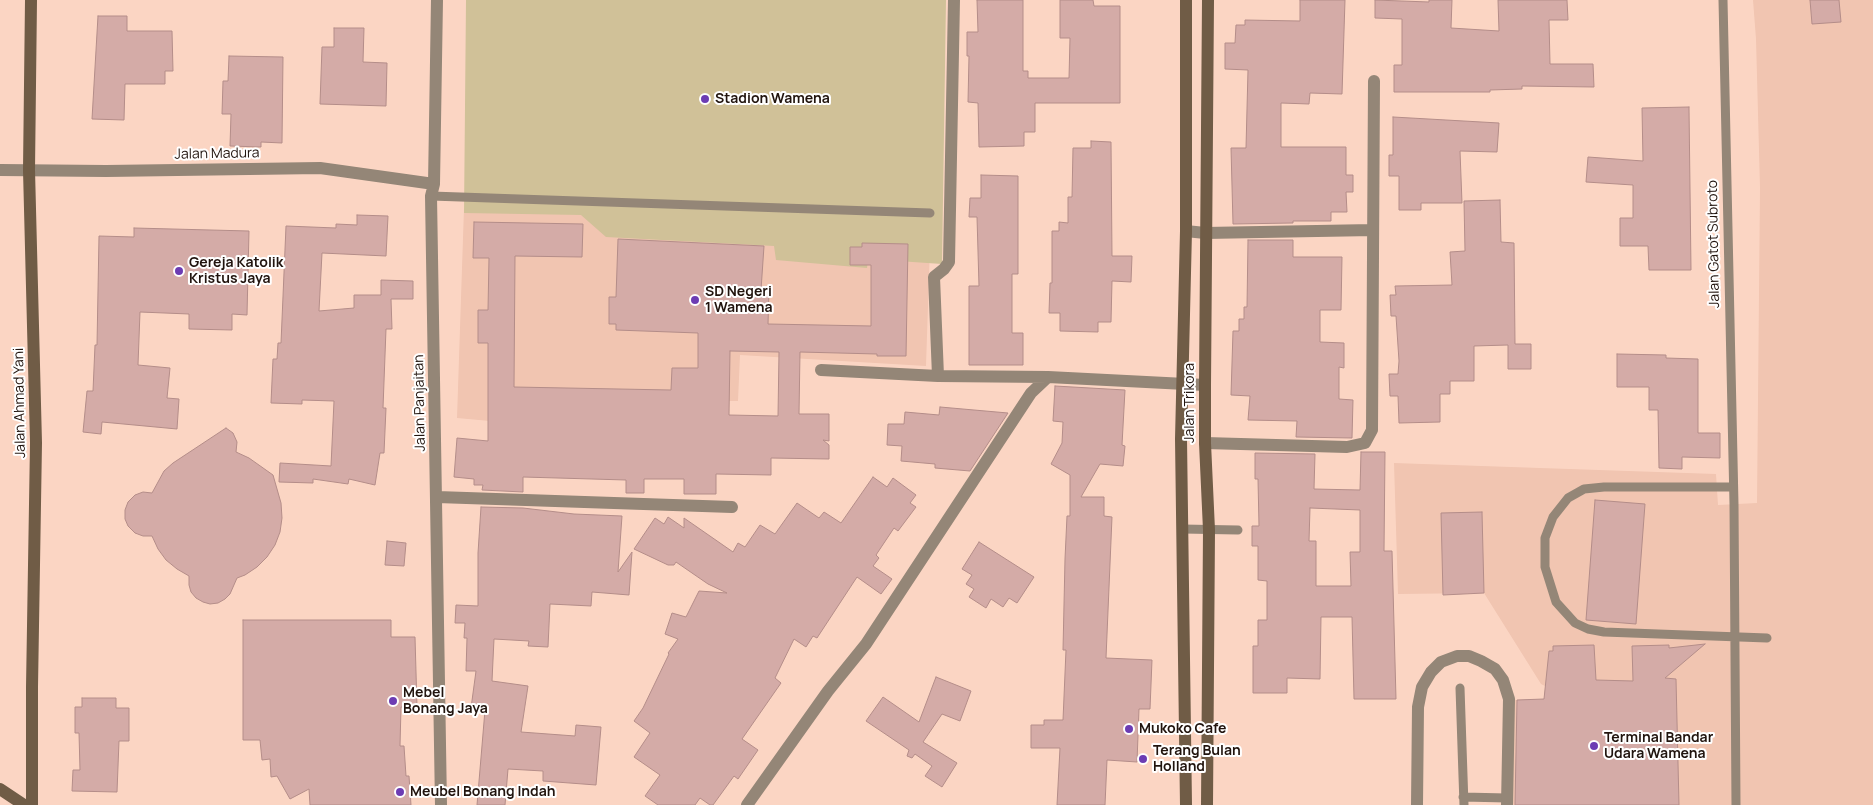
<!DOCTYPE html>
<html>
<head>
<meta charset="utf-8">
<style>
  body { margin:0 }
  canvas { display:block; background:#fbd5c3 }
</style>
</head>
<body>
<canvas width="1873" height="805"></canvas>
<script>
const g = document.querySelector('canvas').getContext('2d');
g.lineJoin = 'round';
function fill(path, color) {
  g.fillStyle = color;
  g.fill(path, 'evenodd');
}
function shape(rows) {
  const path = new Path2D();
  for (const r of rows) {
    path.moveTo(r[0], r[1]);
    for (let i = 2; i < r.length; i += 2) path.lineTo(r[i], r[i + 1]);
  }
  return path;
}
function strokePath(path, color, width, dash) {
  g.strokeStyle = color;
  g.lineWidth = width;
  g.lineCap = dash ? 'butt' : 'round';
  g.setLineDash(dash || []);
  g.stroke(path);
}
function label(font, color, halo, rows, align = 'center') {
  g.font = font + ' Manrope,sans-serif';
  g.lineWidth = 4;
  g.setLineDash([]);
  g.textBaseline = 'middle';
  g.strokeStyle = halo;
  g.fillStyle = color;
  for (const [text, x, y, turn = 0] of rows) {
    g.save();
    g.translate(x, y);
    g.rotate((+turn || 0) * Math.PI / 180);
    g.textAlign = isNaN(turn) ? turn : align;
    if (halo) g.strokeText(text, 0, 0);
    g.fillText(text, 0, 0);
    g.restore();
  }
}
fill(shape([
  [1753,0,1873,0,1873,805,1512,805,1511,700,1544,699,1545,686,1541,684,1484,593,1398,594,1394,463,1716,474,1718,505,1757,503,1760,188,1756,39],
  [464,208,588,212,930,245,926,366,740,355,738,401,687,401,523,424,457,418]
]), '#f1c5b1');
fill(shape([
  [466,0,946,0,942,264,868,259,867,268,776,260,774,246,606,237,581,215,464,213]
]), '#d0c198');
const building = shape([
  [977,0,1023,0,1023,71,1028,71,1028,78,1069,78,1070,38,1060,38,1060,0,1093,0,1094,6,1120,6,1120,103,1035,103,1035,132,1024,132,1024,146,979,147,978,103,968,102,969,56,967,56,967,32,978,32,977,0],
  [1300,0,1345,0,1342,94,1310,93,1309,104,1281,103,1281,147,1346,147,1346,175,1353,175,1353,192,1346,192,1347,212,1331,212,1331,221,1293,221,1293,223,1233,224,1231,148,1246,148,1248,70,1225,69,1225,43,1235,43,1236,25,1245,25,1245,20,1300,21,1300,0],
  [1375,0,1429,2,1429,0,1452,0,1451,28,1499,31,1498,0,1567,0,1568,20,1549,20,1550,64,1593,64,1594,87,1522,86,1522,89,1490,90,1490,92,1394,92,1394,65,1402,65,1402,19,1375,18,1375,0],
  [1810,0,1839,0,1841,22,1812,24,1810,0],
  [98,16,127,16,127,31,172,31,173,71,165,71,165,84,125,84,124,120,92,119,98,16],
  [334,28,364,28,363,62,387,63,386,106,320,104,322,47,334,47,334,28],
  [229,56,283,57,282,143,261,142,261,147,230,146,231,114,222,114,223,81,228,81,229,56],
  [1689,107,1691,270,1649,270,1648,246,1620,246,1620,218,1633,218,1633,185,1586,182,1588,157,1643,161,1642,108,1689,107],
  [1393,117,1499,123,1497,152,1460,151,1462,203,1421,203,1421,210,1399,210,1399,176,1389,176,1389,155,1393,155,1393,117],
  [1091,141,1111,142,1112,256,1132,256,1131,282,1112,281,1111,322,1098,322,1098,332,1060,331,1060,313,1049,313,1050,283,1052,283,1052,231,1059,231,1059,222,1068,223,1068,197,1072,197,1073,148,1091,148,1091,141],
  [981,175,1018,176,1018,274,1012,274,1012,333,1023,333,1023,365,969,365,969,286,979,286,977,217,969,217,970,198,981,198,981,175],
  [1500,200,1501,242,1514,243,1515,344,1531,344,1531,369,1508,369,1508,345,1474,346,1474,381,1450,381,1450,394,1440,394,1440,422,1399,423,1398,396,1390,396,1389,374,1398,374,1399,361,1396,316,1391,316,1390,295,1396,295,1395,286,1452,285,1450,252,1465,251,1464,201,1500,200],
  [357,215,388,216,386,256,322,253,319,311,354,308,354,295,381,295,381,280,413,281,413,299,391,299,392,329,386,329,383,408,386,408,384,453,380,453,375,485,349,479,348,484,313,479,313,483,279,482,280,463,331,466,334,401,302,400,302,404,271,403,273,359,277,359,278,343,281,343,286,226,336,228,336,224,357,225,357,215],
  [474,222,583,224,582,257,515,256,514,387,671,390,672,368,698,368,698,333,616,330,616,324,609,324,609,297,616,297,618,239,764,246,761,290,769,290,768,324,871,326,871,265,850,265,850,247,862,247,862,243,908,244,906,356,877,356,877,354,800,352,799,414,829,414,829,441,823,440,829,445,829,459,771,458,771,475,716,474,716,494,684,494,684,479,644,479,644,493,626,493,626,480,523,477,523,492,482,490,483,485,474,485,474,479,454,477,457,438,488,441,488,343,478,343,478,310,488,310,489,258,473,258,474,222],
  [730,351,779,352,778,416,729,415,730,351],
  [134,228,249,231,247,315,232,314,232,330,189,329,189,314,140,312,138,365,170,368,167,398,179,399,177,429,102,422,101,434,83,432,87,391,93,391,95,345,97,345,99,236,134,237,134,228],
  [1248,240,1293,240,1293,257,1342,257,1341,310,1320,310,1320,342,1344,343,1344,368,1339,367,1339,399,1353,400,1352,438,1296,437,1297,421,1248,420,1250,396,1231,395,1233,331,1239,331,1239,319,1244,319,1244,307,1247,307,1248,240],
  [1617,354,1666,355,1666,358,1698,359,1698,433,1720,433,1720,458,1682,457,1682,469,1659,468,1658,410,1649,410,1649,387,1617,387,1617,354],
  [1055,386,1125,390,1122,445,1125,446,1123,466,1100,464,1081,497,1104,497,1104,516,1112,517,1106,658,1152,660,1150,709,1139,709,1137,762,1107,760,1105,805,1057,805,1060,748,1031,748,1031,725,1044,725,1044,720,1063,720,1066,650,1063,650,1065,559,1067,516,1070,516,1070,475,1051,464,1062,443,1063,422,1053,421,1055,386],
  [940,407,1008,413,970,471,935,468,935,464,901,461,902,446,887,445,888,424,904,424,905,412,939,415,940,407],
  [226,428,233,433,237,442,236,452,249,458,273,475,281,503,282,518,280,532,275,545,267,557,257,567,245,575,237,578,230,594,225,599,218,603,210,604,203,602,196,598,191,592,189,585,189,576,177,569,166,560,158,549,152,536,143,536,135,533,128,526,125,519,125,510,128,502,135,495,143,492,152,493,164,471,173,463,226,428],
  [1361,452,1385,452,1384,551,1392,551,1396,699,1354,699,1352,617,1321,617,1320,679,1287,678,1287,693,1253,693,1253,646,1258,646,1258,620,1267,620,1267,581,1258,580,1258,546,1252,546,1252,526,1259,526,1258,479,1255,479,1255,453,1315,454,1314,489,1360,490,1361,452],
  [1310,508,1360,510,1360,552,1350,552,1351,586,1316,586,1316,541,1309,541,1310,508],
  [873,477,887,487,893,478,916,495,910,503,916,507,898,531,894,528,876,555,879,558,873,566,892,579,881,594,857,577,817,638,813,636,806,647,794,639,775,678,781,683,742,739,758,750,738,779,734,776,713,805,710,805,700,798,695,805,658,805,645,796,660,775,634,757,650,733,634,721,643,708,669,654,668,653,678,639,665,634,672,613,686,617,699,591,727,593,708,584,676,562,674,565,668,565,634,549,655,518,664,524,668,517,684,528,684,518,733,552,738,543,745,547,760,525,775,534,797,503,819,518,824,512,841,523,873,477],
  [1595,500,1645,504,1636,624,1586,620,1595,500],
  [481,507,523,508,574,514,622,516,618,572,632,552,629,595,592,592,591,606,550,604,548,647,528,646,529,641,494,639,492,681,528,686,521,732,575,736,576,725,601,727,596,785,543,781,543,771,508,769,505,805,477,805,485,710,471,708,476,671,466,671,467,638,464,638,465,623,455,623,456,605,478,606,478,553,481,507],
  [1482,512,1484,593,1443,595,1441,513,1482,512],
  [387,541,406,543,404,566,385,565,387,541],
  [979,542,1034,577,1017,603,1009,598,1003,607,991,599,986,608,969,597,974,589,966,584,972,575,962,569,979,542],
  [243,620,391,620,391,637,415,637,417,707,401,707,400,746,404,746,406,776,409,776,411,805,310,805,309,789,290,799,277,776,271,777,270,759,262,760,260,740,243,740,243,620],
  [1705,644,1665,678,1676,679,1679,805,1515,805,1517,700,1544,699,1549,651,1553,651,1553,646,1594,645,1596,680,1633,681,1632,646,1669,645,1669,648,1705,644],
  [936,677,971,691,960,721,942,714,923,742,957,763,942,787,925,776,932,766,915,754,912,758,907,756,909,750,866,721,883,697,919,722,936,677],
  [82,698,116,698,116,708,129,708,129,741,119,741,117,792,72,791,73,770,80,770,79,733,75,733,75,707,82,707,82,698]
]);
fill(building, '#d4aba7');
strokePath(building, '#b48d89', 1);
strokePath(shape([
  [1723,0,1734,504,1736,805],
  [431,196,930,213],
  [1733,487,1604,487,1584,489,1568,498,1553,517,1545,538,1545,567,1556,602,1575,623,1588,629,1604,632,1767,638],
  [1182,529,1238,530],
  [1460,688,1464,805],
  [1463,797,1507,798]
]), '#948677', 9);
strokePath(shape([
  [437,0,434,184,431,196,441,805],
  [0,170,106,171,320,168,434,184],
  [1186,231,1205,233,1373,230],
  [821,370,938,376,1048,377,1205,385],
  [938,376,934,277,944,269,949,262,954,0],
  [1205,443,1347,447,1365,443,1372,430,1374,81],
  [437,497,732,507],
  [747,805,828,691,866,644,1031,393,1048,377],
  [1417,805,1418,707,1422,687,1431,672,1441,662,1457,656,1469,656,1481,661,1495,669,1503,680,1509,699,1507,805]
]), '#948677', 12);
strokePath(shape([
  [31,0,29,170,36,443,32,687,32,805],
  [0,789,24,805],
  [1186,805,1181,439,1186,231,1186,0],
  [1207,805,1209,530,1205,443,1205,385,1208,0]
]), '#705c46', 12);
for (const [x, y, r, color] of [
  [705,99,5,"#6c3cb3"],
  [179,271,5,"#6c3cb3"],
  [695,300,5,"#6c3cb3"],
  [393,701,5,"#6c3cb3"],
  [1129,729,5,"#6c3cb3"],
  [1594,746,5,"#6c3cb3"],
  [1143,759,5,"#6c3cb3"],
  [400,792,5,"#6c3cb3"]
]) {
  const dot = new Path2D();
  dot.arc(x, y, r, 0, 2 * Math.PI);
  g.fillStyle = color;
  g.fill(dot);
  strokePath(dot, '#fff', 2);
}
label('bold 14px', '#21140e', '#fff', [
  ["Stadion Wamena",715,99],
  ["Gereja Katolik",189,263],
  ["Kristus Jaya",189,279],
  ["SD Negeri",705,292],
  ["1 Wamena",705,308],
  ["Mebel",403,693],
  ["Bonang Jaya",403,709],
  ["Mukoko Cafe",1139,729],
  ["Terminal Bandar",1604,738],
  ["Udara Wamena",1604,754],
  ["Terang Bulan",1153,751],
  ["Holland",1153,767],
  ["Meubel Bonang Indah",410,792]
], 'left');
label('14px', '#21140e', '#fff', [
  ["Jalan Madura",217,154,-1],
  ["Jalan Gatot Subroto",1714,244,-91],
  ["Jalan Ahmad Yani",20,403,-91],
  ["Jalan Panjaitan",420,403,-91],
  ["Jalan Trikora",1190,403,-90]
]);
</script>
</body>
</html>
